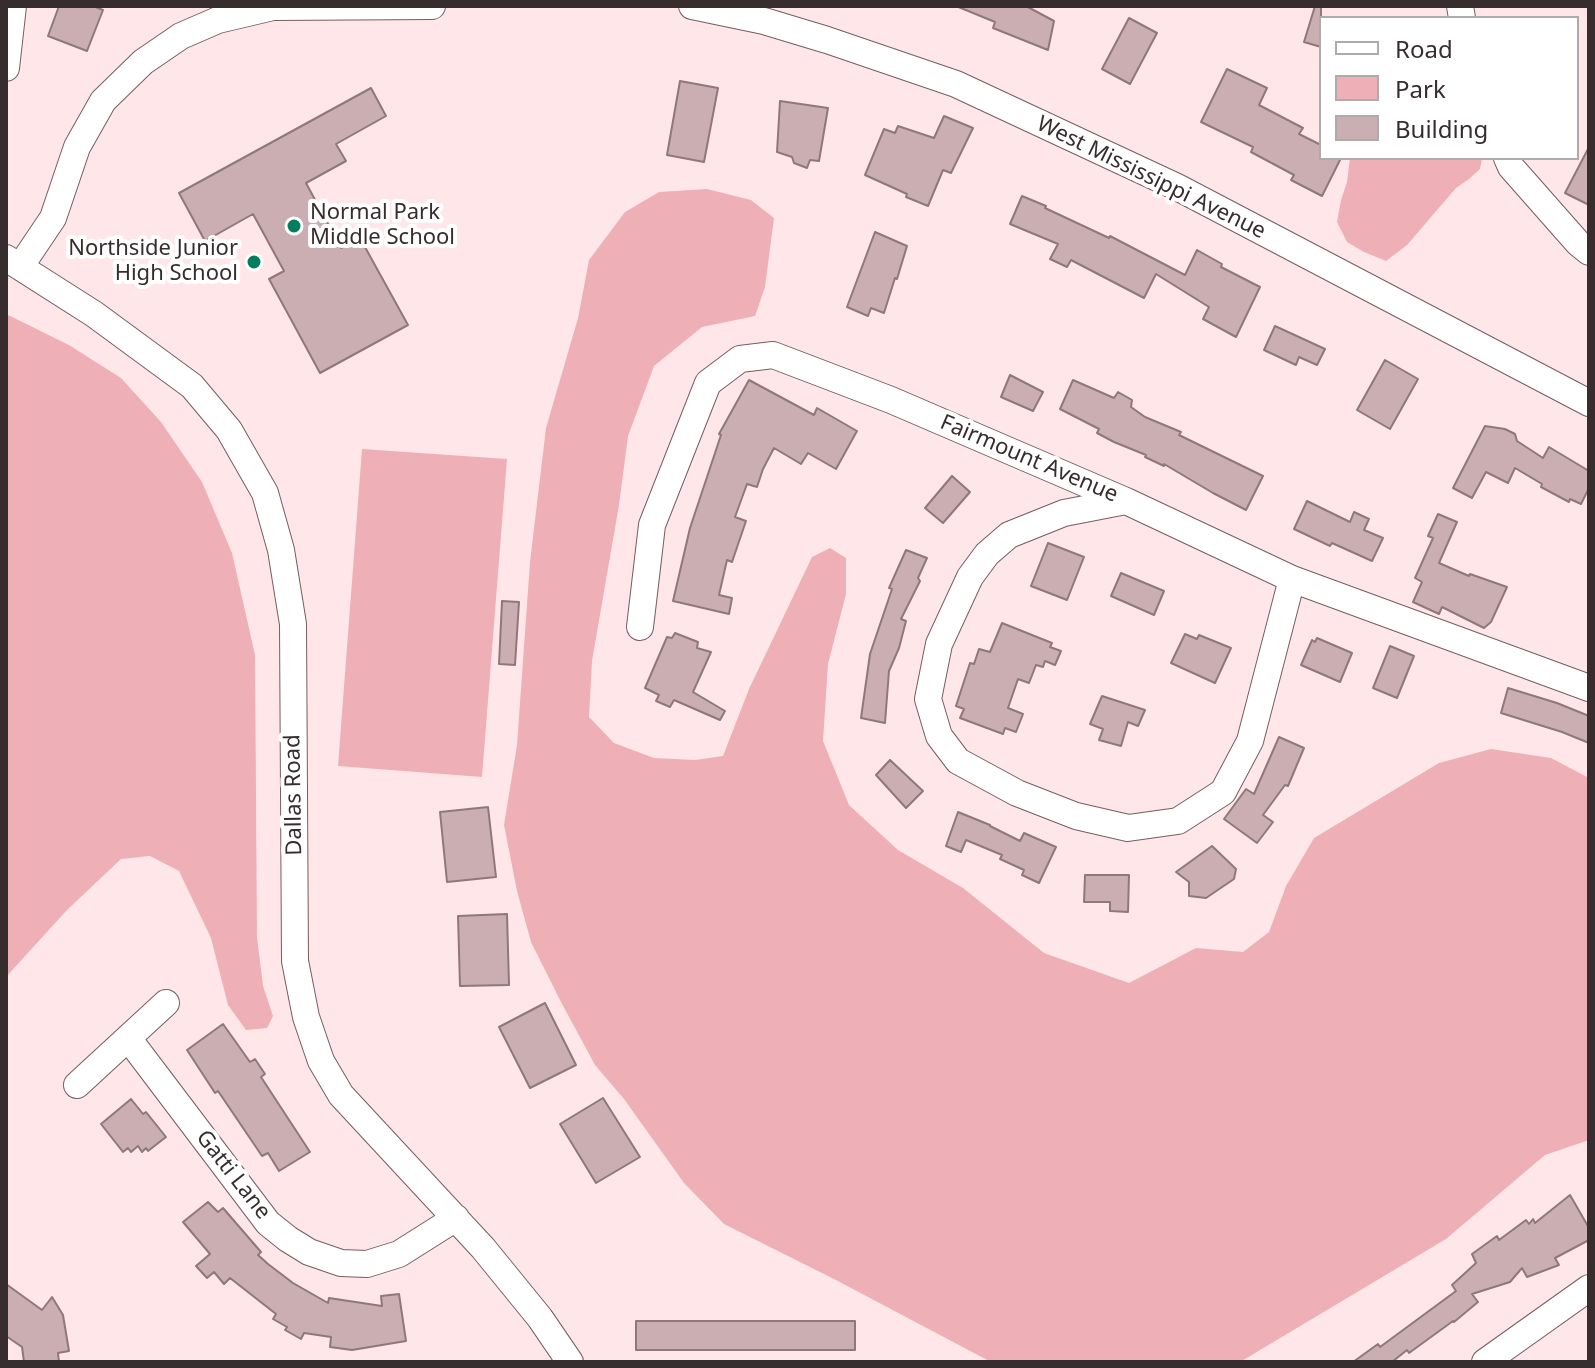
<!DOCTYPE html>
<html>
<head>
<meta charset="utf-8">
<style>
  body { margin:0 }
  #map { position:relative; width:1595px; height:1368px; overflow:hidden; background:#ffe7e9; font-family:"Noto Sans",sans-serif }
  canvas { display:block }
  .frame { position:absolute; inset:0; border:8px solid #382d2e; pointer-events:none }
  .legend { position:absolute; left:1319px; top:16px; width:260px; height:144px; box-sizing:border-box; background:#fff; border:2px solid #afabab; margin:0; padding:10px 14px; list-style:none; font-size:24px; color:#382d2e }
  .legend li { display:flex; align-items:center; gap:16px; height:40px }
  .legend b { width:40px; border:2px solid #afabab }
</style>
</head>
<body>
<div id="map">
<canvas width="1595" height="1368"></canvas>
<div class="frame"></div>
<ul class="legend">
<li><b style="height:10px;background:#fff"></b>Road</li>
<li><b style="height:22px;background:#efafb7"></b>Park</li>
<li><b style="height:22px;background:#caaeb1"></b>Building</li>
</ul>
</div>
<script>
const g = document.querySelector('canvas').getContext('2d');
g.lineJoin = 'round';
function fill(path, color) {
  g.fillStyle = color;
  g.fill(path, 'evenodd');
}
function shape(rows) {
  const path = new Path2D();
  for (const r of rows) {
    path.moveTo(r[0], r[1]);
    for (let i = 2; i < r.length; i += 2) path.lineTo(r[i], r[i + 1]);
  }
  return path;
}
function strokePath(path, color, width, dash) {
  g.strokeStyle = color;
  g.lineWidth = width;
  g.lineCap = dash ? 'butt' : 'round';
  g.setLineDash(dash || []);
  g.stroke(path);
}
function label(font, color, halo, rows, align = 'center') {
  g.font = font + ' "Noto Sans",sans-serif';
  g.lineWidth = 8;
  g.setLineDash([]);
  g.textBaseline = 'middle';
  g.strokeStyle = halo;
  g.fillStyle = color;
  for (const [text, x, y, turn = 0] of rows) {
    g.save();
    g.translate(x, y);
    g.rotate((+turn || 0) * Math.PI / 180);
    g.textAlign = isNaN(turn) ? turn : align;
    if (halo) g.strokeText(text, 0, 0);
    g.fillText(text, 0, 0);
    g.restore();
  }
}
fill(shape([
  [1350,158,1482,158,1480,169,1469,179,1456,188,1407,245,1386,261,1364,252,1347,242,1337,222,1341,200,1347,182],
  [707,189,751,200,774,218,765,287,755,316,702,327,654,366,628,436,619,505,592,661,589,717,614,743,654,758,695,760,723,756,749,689,812,557,830,548,846,558,846,594,828,664,823,741,849,805,898,850,963,888,1044,953,1129,983,1196,948,1243,952,1269,932,1286,886,1314,838,1439,763,1491,749,1551,758,1589,778,1589,1140,1545,1155,1446,1239,1240,1362,991,1362,834,1279,724,1224,684,1183,624,1099,595,1065,561,1002,531,942,517,891,504,825,517,745,530,562,546,428,578,318,589,260,625,212,659,192],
  [6,314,69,345,121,378,161,422,202,482,232,553,255,655,257,937,263,986,273,1016,267,1028,246,1030,228,1005,211,938,179,871,150,856,121,859,66,911,6,977],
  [362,449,507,459,482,777,338,766]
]), '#efafb7');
const building = shape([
  [59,6,93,6,103,10,87,51,48,36,59,6],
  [956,6,1026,6,1054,21,1048,50,993,28,995,22,956,6],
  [1315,6,1321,6,1321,47,1304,42,1315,6],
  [1129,18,1157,33,1130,84,1102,69,1129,18],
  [1227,69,1267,88,1259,105,1303,128,1299,134,1321,145,1321,158,1341,158,1322,196,1291,180,1294,175,1251,152,1253,147,1201,122,1227,69],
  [680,81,718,88,704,162,667,155,680,81],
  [371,88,386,116,336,144,346,161,306,183,341,248,360,238,408,325,320,373,269,279,284,271,253,214,205,241,179,193,371,88],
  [780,101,828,108,819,161,810,160,807,168,794,163,792,157,777,152,780,101],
  [944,116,973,128,951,173,943,170,928,206,906,197,907,194,865,175,884,129,895,133,898,126,934,138,944,116],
  [1589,147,1589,205,1565,193,1589,147],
  [1022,196,1046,206,1045,208,1109,238,1110,236,1185,275,1197,250,1222,264,1221,267,1260,287,1236,337,1203,319,1209,307,1156,274,1144,298,1071,260,1067,267,1050,259,1058,244,1010,224,1022,196],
  [875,232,907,246,897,279,895,278,884,313,871,308,868,316,847,307,875,232],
  [1275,326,1325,349,1317,365,1299,357,1296,365,1264,350,1275,326],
  [1385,360,1418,379,1390,429,1357,410,1385,360],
  [1010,375,1043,392,1033,411,1001,397,1010,375],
  [749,380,814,415,817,408,857,431,836,469,808,453,801,464,774,448,763,469,757,487,747,484,735,517,746,521,732,562,727,560,719,595,732,598,729,614,673,601,690,528,721,435,719,434,749,380],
  [1073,380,1114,398,1118,392,1132,400,1131,407,1145,417,1181,432,1179,435,1263,476,1246,510,1213,493,1164,464,1164,466,1145,457,1146,455,1114,442,1097,433,1099,429,1060,409,1073,380],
  [1485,426,1505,429,1515,434,1517,441,1543,458,1549,447,1589,471,1589,488,1581,504,1570,499,1569,502,1541,487,1542,484,1515,468,1508,483,1486,472,1472,498,1453,488,1485,426],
  [952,476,970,492,943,523,925,508,952,476],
  [1307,501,1350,522,1354,512,1369,519,1364,530,1383,538,1372,561,1332,543,1330,546,1294,529,1307,501],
  [1438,514,1457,522,1439,563,1469,576,1470,574,1507,587,1491,622,1484,628,1442,607,1439,614,1413,602,1422,582,1415,578,1433,538,1428,536,1438,514],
  [1048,543,1084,557,1067,600,1031,586,1048,543],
  [906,550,927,558,918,578,920,581,901,619,906,621,899,648,889,671,885,723,861,718,870,654,892,589,889,588,906,550],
  [1121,573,1164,591,1154,615,1111,596,1121,573],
  [502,601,519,602,515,665,499,664,502,601],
  [1002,623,1052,643,1050,647,1061,651,1055,665,1045,661,1043,667,1036,665,1029,683,1018,679,1008,708,1023,714,1016,732,1005,728,1003,734,960,718,964,709,956,706,970,663,974,664,979,649,990,652,1002,623],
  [675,633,698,642,697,648,711,652,693,692,725,711,720,720,674,700,670,707,656,701,659,695,645,688,667,637,672,638,675,633],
  [1185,634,1197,639,1199,635,1231,648,1215,683,1171,663,1185,634],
  [1317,638,1352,653,1340,682,1301,665,1312,640,1315,642,1317,638],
  [1390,646,1414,656,1397,698,1373,688,1390,646],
  [1508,688,1557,703,1589,716,1589,743,1562,732,1501,713,1508,688],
  [1102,696,1145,710,1138,726,1128,722,1121,746,1099,740,1103,729,1090,724,1102,696],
  [1279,737,1304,748,1288,786,1285,785,1263,815,1273,822,1257,843,1224,819,1246,789,1254,794,1279,737],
  [890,760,923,791,906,808,876,775,890,760],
  [488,807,496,877,447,882,440,812,488,807],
  [958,812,990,825,990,826,1020,841,1024,833,1056,847,1039,883,1022,875,1024,870,1000,859,1002,855,966,840,961,852,946,846,958,812],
  [1212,846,1236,869,1234,879,1206,898,1189,896,1189,882,1176,872,1212,846],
  [1085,875,1129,875,1128,912,1110,911,1110,902,1084,902,1085,875],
  [507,914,509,985,460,986,458,916,507,914],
  [545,1003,576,1065,530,1088,499,1027,545,1003],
  [223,1024,250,1062,255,1059,265,1074,261,1077,310,1152,279,1171,268,1153,262,1156,218,1091,215,1093,187,1050,223,1024],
  [603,1098,640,1157,596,1183,560,1124,603,1098],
  [131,1099,143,1114,146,1112,166,1137,148,1151,146,1148,142,1152,138,1146,131,1152,128,1148,123,1152,101,1124,131,1099],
  [1570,1195,1589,1228,1589,1240,1555,1258,1559,1265,1527,1277,1522,1268,1510,1282,1472,1294,1478,1302,1454,1322,1453,1321,1409,1353,1407,1350,1392,1362,1353,1362,1378,1344,1380,1347,1456,1291,1452,1285,1476,1263,1472,1254,1497,1236,1499,1240,1526,1220,1529,1224,1533,1219,1535,1223,1570,1195],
  [208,1202,218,1212,223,1208,261,1252,258,1255,268,1264,293,1283,328,1303,329,1298,382,1306,381,1296,399,1294,406,1341,352,1350,330,1347,331,1337,304,1333,301,1339,285,1330,287,1327,273,1319,276,1314,230,1278,224,1284,214,1272,207,1278,196,1266,210,1254,183,1222,208,1202],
  [6,1284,42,1310,52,1297,63,1315,69,1351,58,1353,59,1362,24,1362,22,1347,6,1336,6,1284],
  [636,1321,855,1321,855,1350,636,1350,636,1321]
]);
fill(building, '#caaeb1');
strokePath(building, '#91777a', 2);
const minor = shape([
  [692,6,764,21,827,40,956,84,1177,187,1589,403],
  [1460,6,1462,18],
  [6,68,13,6],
  [1507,158,1511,167,1578,243,1589,252],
  [6,258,94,314,192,386,229,430,265,493,281,550,293,624,295,961,306,1017,321,1061,341,1095,483,1248,540,1318,570,1362],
  [20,267,53,218,77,147,103,101,143,62,181,36,218,20,273,7,432,6],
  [1126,501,1064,513,1009,535,987,554,970,577,939,644,928,699,939,736,958,761,1017,793,1076,816,1128,828,1178,821,1223,792,1250,741,1292,579],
  [640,627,652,525,708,383,740,359,773,355,891,400,1126,501,1292,579,1589,688],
  [128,1038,268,1223,288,1239,309,1252,341,1263,367,1264,399,1254,456,1218],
  [77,1085,166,1003],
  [1485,1362,1589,1288]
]);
strokePath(minor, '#765d60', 28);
strokePath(minor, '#fff', 26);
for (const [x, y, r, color] of [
  [294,226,8,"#007f5f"],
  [254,262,8,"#007f5f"]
]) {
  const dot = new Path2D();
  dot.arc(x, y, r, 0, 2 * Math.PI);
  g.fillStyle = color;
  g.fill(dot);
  strokePath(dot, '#fff', 3);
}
label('22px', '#382d2e', '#fff', [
  ["West Mississippi Avenue",1151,178,26],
  ["Fairmount Avenue",1029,459,23],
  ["Dallas Road",294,795,-91],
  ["Gatti Lane",233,1175,52]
]);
label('22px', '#382d2e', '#fff', [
  ["Normal Park",310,213],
  ["Middle School",310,238],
  ["Northside Junior",238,249,"right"],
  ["High School",238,274,"right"]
], 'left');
</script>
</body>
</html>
